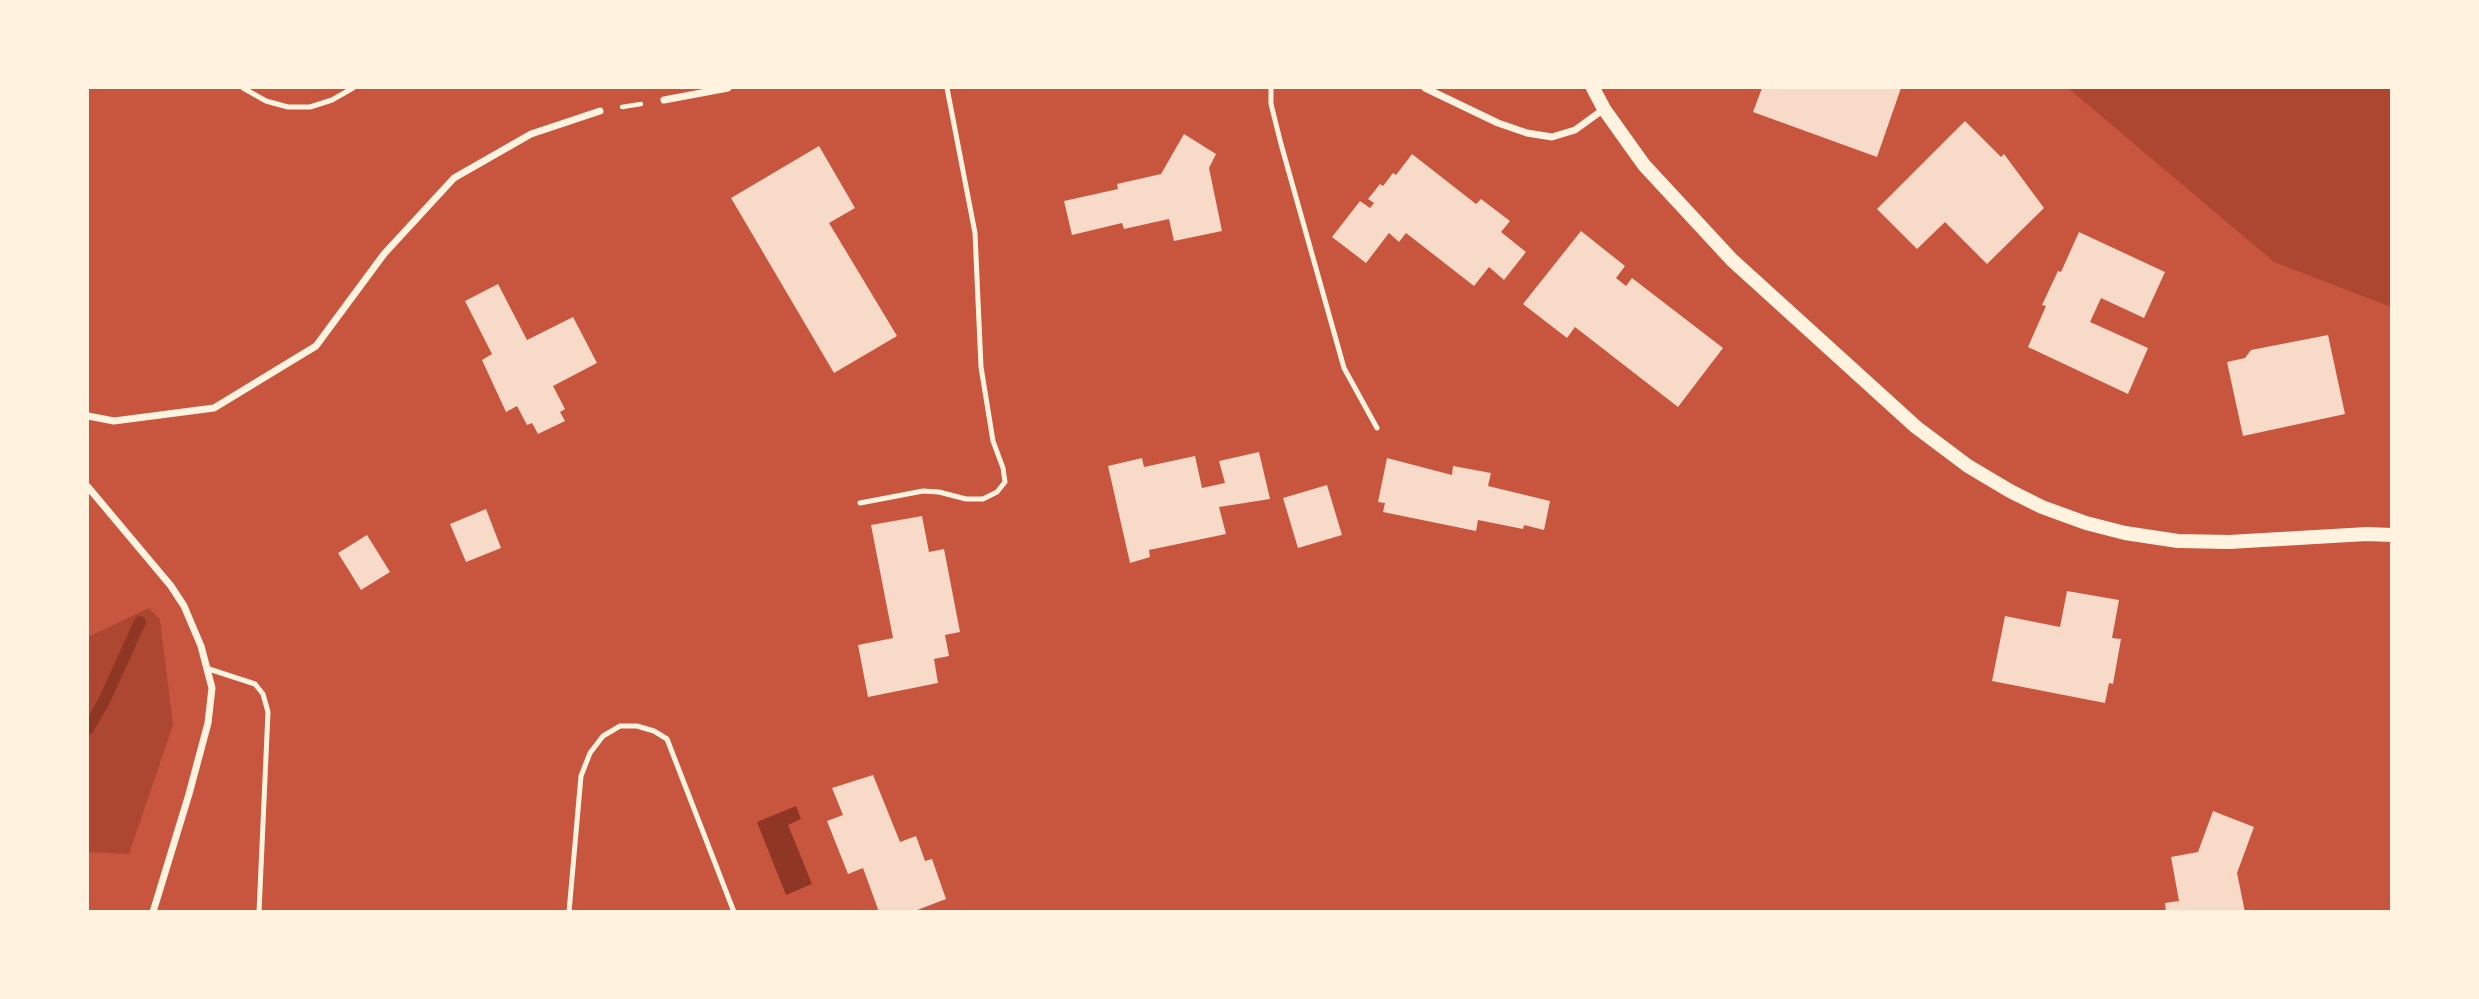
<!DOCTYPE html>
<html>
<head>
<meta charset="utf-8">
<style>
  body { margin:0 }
  #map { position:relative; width:2479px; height:999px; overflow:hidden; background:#c8553d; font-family:Mulish,sans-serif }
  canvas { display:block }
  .frame { position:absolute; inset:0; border:89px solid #fff3e0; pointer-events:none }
</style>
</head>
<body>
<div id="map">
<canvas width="2479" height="999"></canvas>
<div class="frame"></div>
</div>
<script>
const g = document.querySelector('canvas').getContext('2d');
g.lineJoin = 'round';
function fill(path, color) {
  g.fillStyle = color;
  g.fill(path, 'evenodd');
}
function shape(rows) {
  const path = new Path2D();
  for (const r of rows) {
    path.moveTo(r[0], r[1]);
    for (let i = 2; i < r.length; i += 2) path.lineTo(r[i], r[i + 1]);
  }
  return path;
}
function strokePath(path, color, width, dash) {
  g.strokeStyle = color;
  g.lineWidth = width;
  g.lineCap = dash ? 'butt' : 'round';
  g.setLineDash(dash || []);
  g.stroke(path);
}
fill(shape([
  [2068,88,2391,88,2391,307,2274,262],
  [149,608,160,619,173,725,129,854,88,852,88,637]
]), '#ae4732');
fill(shape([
  [796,806,801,819,788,825,812,884,786,895,757,822]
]), '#8f3625');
strokePath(shape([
  [88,729,104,701,140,622]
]), '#8f3625', 12);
fill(shape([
  [1762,88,1901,88,1877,157,1753,112],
  [1965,121,2001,157,2004,154,2044,208,1987,264,1945,222,1917,249,1877,209],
  [1184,134,1216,154,1209,168,1222,231,1174,241,1169,219,1124,229,1122,223,1072,235,1064,201,1118,189,1117,184,1161,174],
  [819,146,855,208,829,223,897,336,834,373,731,198],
  [1412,154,1476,204,1481,199,1510,221,1501,232,1526,252,1504,280,1489,267,1474,286,1406,233,1399,242,1389,233,1366,263,1332,237,1360,201,1370,208,1374,203,1368,199,1380,184,1383,186,1393,173,1396,175],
  [1581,231,1625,266,1616,278,1626,286,1632,278,1723,348,1678,407,1575,327,1567,338,1523,304],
  [2079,232,2165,272,2144,318,2101,298,2090,322,2148,348,2128,394,2028,347,2046,306,2042,305,2058,271,2061,272],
  [498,284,527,340,573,317,597,363,553,386,565,409,560,412,565,421,538,434,532,423,527,425,517,406,506,412,482,360,492,354,465,301],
  [2328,335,2345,414,2243,436,2227,362,2245,358,2251,350],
  [1259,452,1270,499,1219,507,1226,534,1149,550,1150,557,1130,563,1108,466,1142,458,1144,467,1195,456,1202,488,1225,483,1219,461],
  [1387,458,1452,475,1453,466,1491,473,1488,486,1550,501,1544,530,1524,525,1523,529,1478,520,1476,531,1383,512,1385,503,1378,502],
  [1327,485,1342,535,1298,548,1283,498],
  [486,509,501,548,466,562,450,524],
  [922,516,929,552,944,549,960,632,945,635,949,656,934,659,938,683,868,697,858,645,893,638,871,525],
  [367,535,390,572,361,590,338,553],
  [2067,591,2119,600,2112,638,2121,639,2113,684,2109,683,2105,703,1992,681,2005,616,2060,627],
  [873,775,900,842,916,836,925,861,932,859,946,899,912,912,879,912,863,868,848,874,827,821,843,815,832,788],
  [2213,811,2254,827,2237,873,2245,912,2166,912,2165,903,2179,901,2171,857,2198,852]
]), '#f7dbc8');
strokePath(shape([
  [622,107,641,104]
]), '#fff3e0', 4.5);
strokePath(shape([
  [243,88,266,101,288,107,310,107,332,100,353,88],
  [1271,88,1271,104,1281,144,1344,368,1377,428],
  [860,503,923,491,939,492,966,499,983,499,997,492,1005,482,1003,468,993,441,981,367,975,233,947,88],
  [209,669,255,684,263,694,268,712,259,912],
  [569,912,581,776,590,753,603,736,620,726,637,726,654,731,667,739,734,912]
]), '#fff3e0', 5);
strokePath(shape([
  [1425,88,1498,123,1527,133,1552,137,1575,130,1604,109],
  [664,100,728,88],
  [88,416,114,421,214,408,316,346,384,254,454,178,531,134,600,111],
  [88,487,171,586,184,606,201,646,212,688,208,723,189,794,153,912]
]), '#fff3e0', 7);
strokePath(shape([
  [1593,88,1604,109,1644,165,1732,260,1916,427,1968,466,2010,491,2042,507,2086,523,2125,533,2178,541,2229,542,2367,534,2392,535]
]), '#fff3e0', 14);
</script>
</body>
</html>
